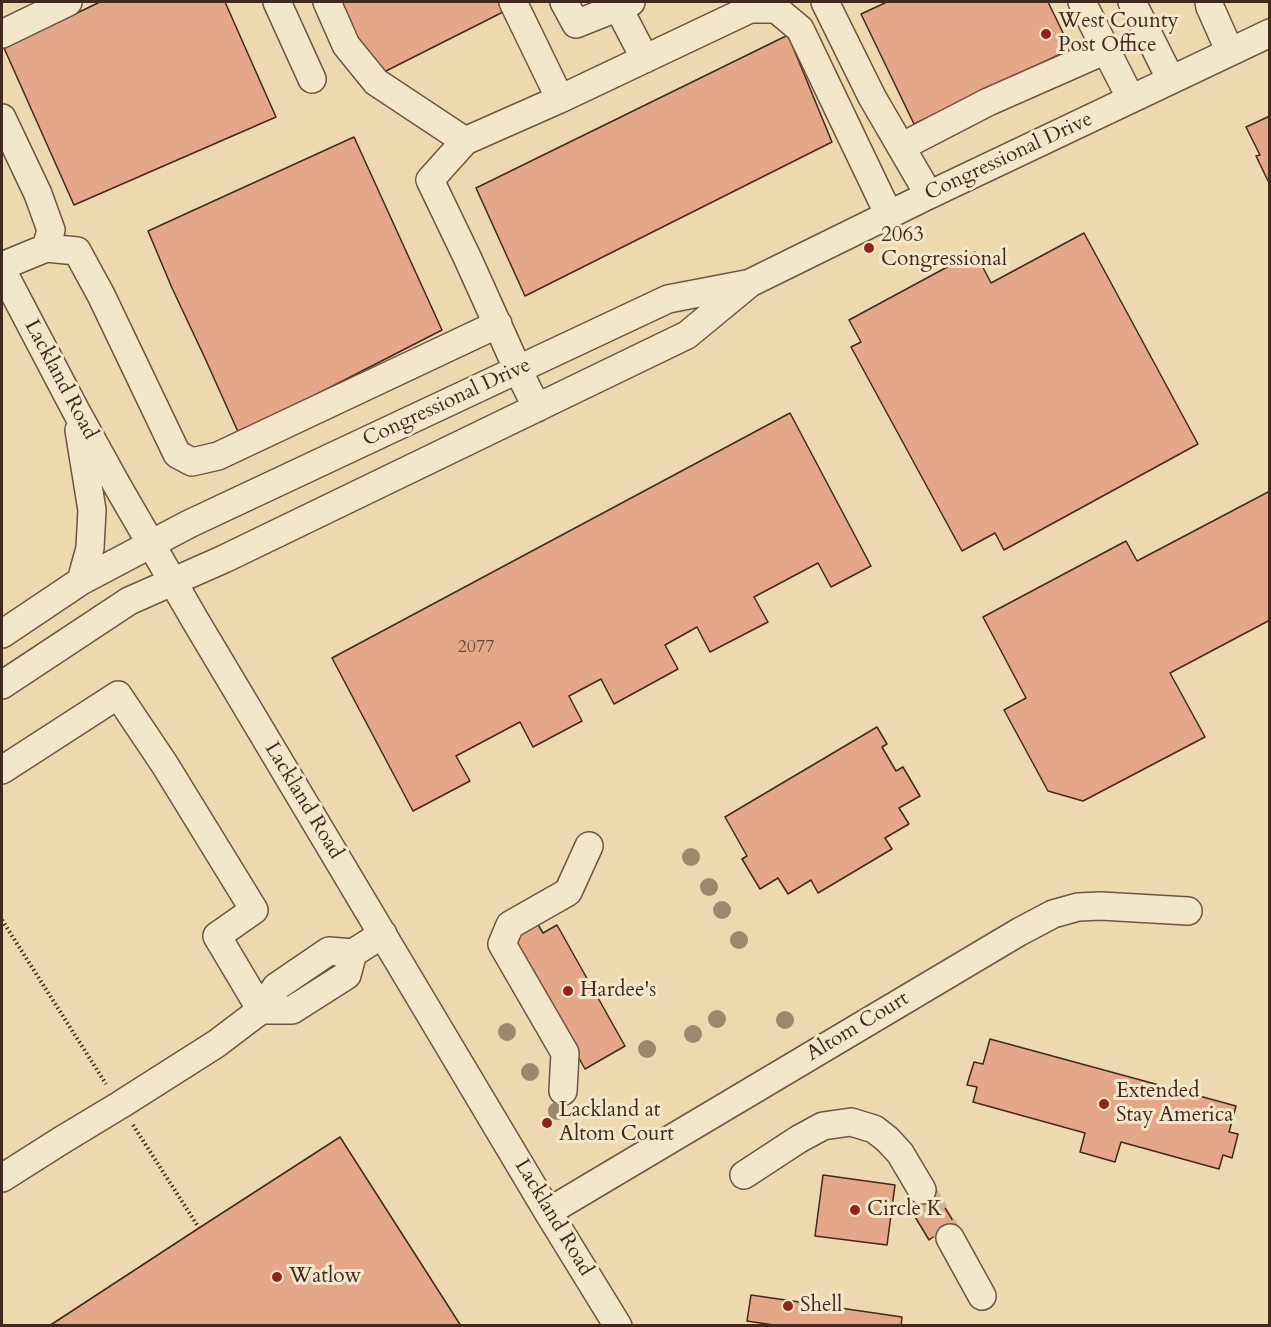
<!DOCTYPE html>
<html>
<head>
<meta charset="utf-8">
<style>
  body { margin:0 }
  #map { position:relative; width:1271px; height:1327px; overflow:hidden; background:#eed8af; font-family:Cardo,serif }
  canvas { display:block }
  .frame { position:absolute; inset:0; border:3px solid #41291e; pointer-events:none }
</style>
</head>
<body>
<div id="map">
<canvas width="1271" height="1327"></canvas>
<div class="frame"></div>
</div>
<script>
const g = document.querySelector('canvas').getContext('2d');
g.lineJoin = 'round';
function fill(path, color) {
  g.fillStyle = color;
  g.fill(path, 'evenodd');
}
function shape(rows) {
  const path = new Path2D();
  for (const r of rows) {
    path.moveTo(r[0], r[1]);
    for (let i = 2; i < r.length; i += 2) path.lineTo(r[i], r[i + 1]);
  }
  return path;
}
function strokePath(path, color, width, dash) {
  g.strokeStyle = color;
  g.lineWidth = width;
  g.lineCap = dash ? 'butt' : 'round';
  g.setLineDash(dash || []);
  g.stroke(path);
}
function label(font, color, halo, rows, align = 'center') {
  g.font = font + ' Cardo,serif';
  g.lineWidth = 6;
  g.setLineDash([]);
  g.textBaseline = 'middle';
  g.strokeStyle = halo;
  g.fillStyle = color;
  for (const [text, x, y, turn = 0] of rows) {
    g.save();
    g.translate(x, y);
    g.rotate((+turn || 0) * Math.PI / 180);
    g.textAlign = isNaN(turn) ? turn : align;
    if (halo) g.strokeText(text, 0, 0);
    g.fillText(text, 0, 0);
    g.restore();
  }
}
const building = shape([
  [100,2,225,2,276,117,74,205,4,48,100,2],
  [338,2,505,2,509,9,382,73,359,51,338,2],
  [887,2,1048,2,1071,49,914,124,861,14,887,2],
  [788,35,832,142,525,296,476,188,788,35],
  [1270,116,1270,185,1256,156,1260,155,1246,127,1270,116],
  [354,137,442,330,239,434,204,356,172,288,148,231,354,137],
  [1084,233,1198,444,1004,550,995,533,962,551,851,347,861,342,849,320,975,252,991,283,1084,233],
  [790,413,871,566,831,587,818,563,754,597,768,622,710,652,697,627,665,645,678,669,614,704,601,679,569,696,582,721,533,747,520,722,456,756,470,781,413,811,332,658,790,413],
  [1270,491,1270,620,1170,673,1205,737,1083,801,1048,791,1004,710,1026,698,983,617,1126,541,1137,561,1270,491],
  [877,727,887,744,882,747,896,771,903,767,920,796,899,808,909,824,885,838,892,849,818,893,811,880,788,894,778,878,760,889,742,859,747,856,725,817,877,727],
  [536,921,543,933,557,925,625,1046,585,1069,511,936,536,921],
  [990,1039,1236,1106,1229,1132,1238,1134,1232,1158,1223,1155,1219,1169,1121,1142,1115,1162,1080,1152,1085,1133,973,1102,977,1087,967,1085,974,1062,983,1064,990,1039],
  [340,1137,461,1326,49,1326,199,1228,340,1137],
  [823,1175,895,1185,887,1245,815,1236,823,1175],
  [931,1185,960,1232,941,1243,936,1235,929,1240,905,1200,931,1185],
  [751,1295,902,1317,901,1326,780,1326,747,1321,751,1295]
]);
fill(building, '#e5a789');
strokePath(building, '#41291e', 1.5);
strokePath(shape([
  [922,1190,950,1238]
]), '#cbb592', 27, [27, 14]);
const minor = shape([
  [277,2,312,79],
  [327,2,346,45,376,82,465,141],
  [513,2,560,99],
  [564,2,576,24,631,2],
  [825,2,872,97,929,195],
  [1082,2,1106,50],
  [1132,2,1171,80],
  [1209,2,1210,7,1230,52],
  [618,7,645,59],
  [2,34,68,2],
  [2,118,38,194,51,230,46,248],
  [901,147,988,102,1106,50,1131,99],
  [2,266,46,248,77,251,101,295,177,454,192,462,218,456,498,324],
  [2,270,76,411,118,487,195,620,548,1212,618,1326],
  [537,408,518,370,467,257,430,180,465,141,560,99,750,9,776,9,800,29,889,215],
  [79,430,92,510,90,548,81,581],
  [2,634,81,581,189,524,668,299,746,284],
  [2,685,129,601,224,559,687,335,750,283,929,195,1270,33],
  [2,770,118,695,165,765,254,910,217,936,261,1010],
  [261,1010,292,1010,347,975,353,953],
  [563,1091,565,1053,502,944,510,925,568,892,589,846],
  [744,1175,799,1139,823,1126,851,1122,874,1129,887,1139,900,1153,922,1190],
  [2,1178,62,1140,120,1105,216,1044,261,1010,276,987,329,951,353,953,383,934],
  [548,1212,1019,932,1053,914,1078,907,1101,906,1188,911],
  [950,1238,982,1296]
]);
strokePath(minor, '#6c5542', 30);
strokePath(shape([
  [2,920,106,1084],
  [133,1125,199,1228]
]), '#41291e', 4, [1.5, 3]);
strokePath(minor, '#f4e6cb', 27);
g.fillStyle = '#9c886c';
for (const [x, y] of [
  [691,857],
  [709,887],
  [722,910],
  [739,940],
  [717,1019],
  [785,1020],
  [507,1032],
  [693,1034],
  [647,1049],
  [530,1072],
  [557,1111]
]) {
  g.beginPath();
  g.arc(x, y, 9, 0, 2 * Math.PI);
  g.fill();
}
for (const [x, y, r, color] of [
  [1046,34,6,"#8f2418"],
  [869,248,6,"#8f2418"],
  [568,991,6,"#8f2418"],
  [1104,1104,6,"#8f2418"],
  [547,1123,6,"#8f2418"],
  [855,1210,6,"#8f2418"],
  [277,1277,6,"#8f2418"],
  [788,1306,6,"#8f2418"]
]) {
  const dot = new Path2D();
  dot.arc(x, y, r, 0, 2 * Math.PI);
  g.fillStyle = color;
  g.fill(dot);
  strokePath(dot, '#f4e6cb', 2);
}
label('18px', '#6a4839', null, [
  ["2077",476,648]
]);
label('21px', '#41291e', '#f4e6cb', [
  ["West County",1058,22],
  ["Post Office",1058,46],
  ["2063",881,236],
  ["Congressional",881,260],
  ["Hardee's",580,991],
  ["Extended",1116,1092],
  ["Stay America",1116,1116],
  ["Lackland at",559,1111],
  ["Altom Court",559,1135],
  ["Circle K",867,1210],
  ["Watlow",289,1277],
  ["Shell",800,1306]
], 'left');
label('21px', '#41291e', '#f4e6cb', [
  ["Congressional Drive",1009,157,-25],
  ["Lackland Road",60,380,62],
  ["Congressional Drive",447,403,-25],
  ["Lackland Road",303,801,59],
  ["Altom Court",858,1027,-31],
  ["Lackland Road",553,1218,59]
]);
</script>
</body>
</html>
